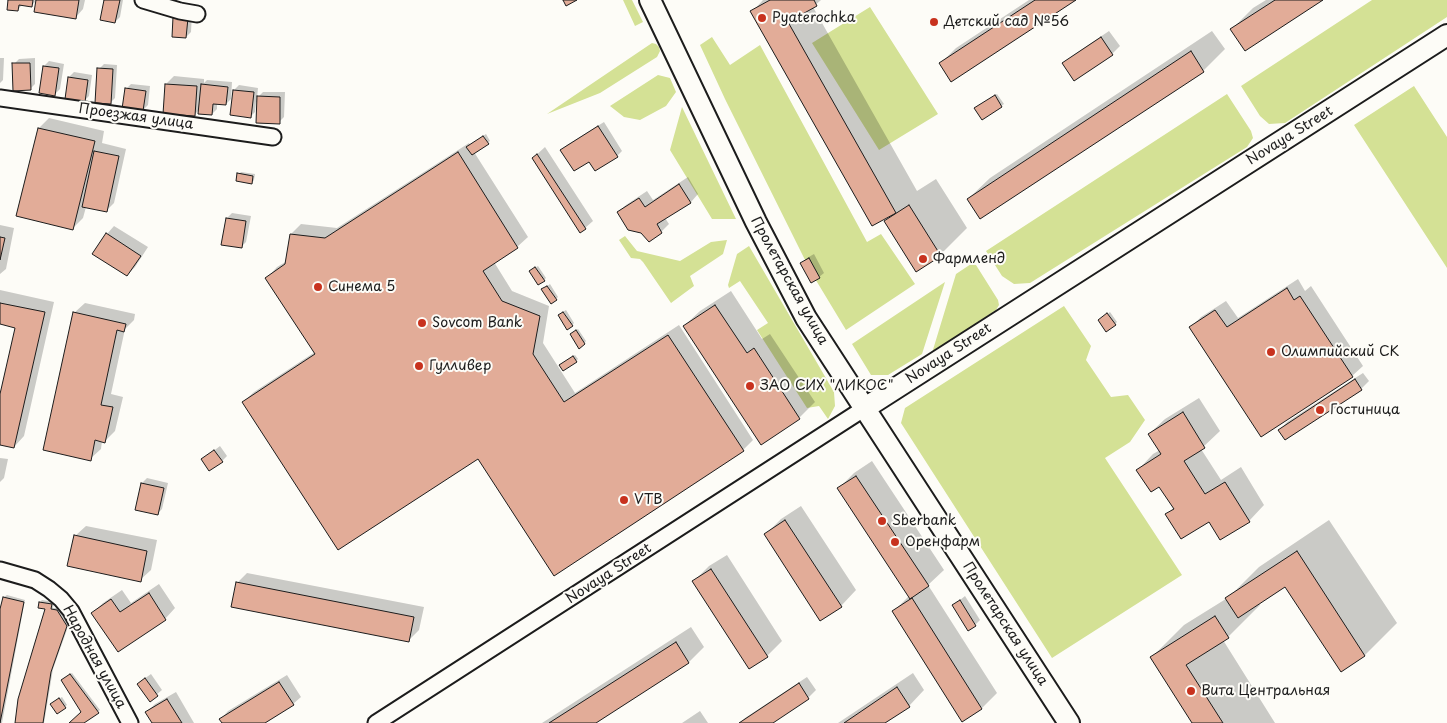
<!DOCTYPE html>
<html>
<head>
<meta charset="utf-8">
<style>
  body { margin:0 }
  canvas { display:block; background:#fdfcf7 }
</style>
</head>
<body>
<canvas width="1447" height="723"></canvas>
<script>
const g = document.querySelector('canvas').getContext('2d');
g.lineJoin = 'round';
function fill(path, color) {
  g.fillStyle = color;
  g.fill(path, 'evenodd');
}
function shape(rows) {
  const path = new Path2D();
  for (const r of rows) {
    path.moveTo(r[0], r[1]);
    for (let i = 2; i < r.length; i += 2) path.lineTo(r[i], r[i + 1]);
  }
  return path;
}
function strokePath(path, color, width, dash) {
  g.strokeStyle = color;
  g.lineWidth = width;
  g.lineCap = dash ? 'butt' : 'round';
  g.setLineDash(dash || []);
  g.stroke(path);
}
function label(font, color, halo, rows, align = 'center') {
  g.font = font + ' "Playpen Sans",sans-serif';
  g.lineWidth = 4;
  g.setLineDash([]);
  g.textBaseline = 'middle';
  g.strokeStyle = halo;
  g.fillStyle = color;
  for (const [text, x, y, turn = 0] of rows) {
    g.save();
    g.translate(x, y);
    g.rotate((+turn || 0) * Math.PI / 180);
    g.textAlign = isNaN(turn) ? turn : align;
    if (halo) g.strokeText(text, 0, 0);
    g.fillText(text, 0, 0);
    g.restore();
  }
}
fill(shape([
  [623,0,632,0,643,22,635,26],
  [1372,0,1447,0,1447,17,1285,123,1269,124,1260,116,1241,86],
  [870,7,938,114,879,150,812,43],
  [712,37,730,65,760,45,867,242,881,234,915,284,846,330,811,272,725,99,700,45],
  [652,43,656,44,659,47,660,51,657,57,600,93,547,114],
  [658,75,670,78,676,92,666,106,640,120,624,117,610,106],
  [1414,86,1447,137,1447,268,1354,125],
  [1227,94,1251,131,1253,138,1247,147,1030,283,1014,284,1002,276,986,251],
  [682,107,736,219,712,219,670,150],
  [625,236,637,251,680,261,711,242,727,240,723,254,690,276,694,286,671,303,643,262,640,259,631,258,619,240],
  [749,246,834,392,835,406,828,419,819,406,807,408,757,330,768,323,740,281,729,288,728,285,737,254],
  [971,264,976,265,998,300,999,305,996,310,932,353,956,274],
  [945,282,922,354,888,375,871,375,852,344],
  [1064,306,1091,346,1086,360,1111,397,1128,395,1145,420,1130,442,1105,458,1182,575,1052,658,901,423,905,408]
]), '#d4e195');
fill(shape([
  [9,0,37,0,32,5,23,4,17,10],
  [38,0,85,0,83,9,76,17],
  [105,0,123,0,120,17,115,22],
  [763,0,821,0,813,7,917,191,936,179,967,228,940,255,916,270,885,221,892,214,752,12],
  [1029,0,1074,0,940,64,956,48],
  [1266,0,1321,0,1232,29,1253,8],
  [192,13,191,32,186,37,173,36],
  [1109,31,1120,46,1112,54,1064,63,1072,56],
  [1212,31,1225,49,1203,71,981,217,968,199,990,178],
  [0,58,4,58,3,80,0,83],
  [35,58,35,84,30,89,14,64,19,59],
  [49,61,64,64,60,89,55,94,44,66],
  [104,64,117,65,115,98,110,103,99,69],
  [74,72,92,75,89,96,84,101,69,77],
  [174,76,204,79,204,83,207,80,232,82,231,99,226,104,217,103,217,109,212,114,200,109,194,115,166,84],
  [131,84,150,86,148,105,143,110,126,89],
  [239,85,258,88,257,98,263,92,285,92,284,117,279,122,258,103,256,102,255,112,250,117,234,90],
  [997,94,1004,104,982,119,978,106],
  [49,118,104,131,102,143,126,149,114,203,106,211,86,207,83,218,73,228,39,128],
  [604,122,622,151,617,156,595,170,589,160,562,150,567,145],
  [486,134,490,141,474,152,528,237,517,247,494,262,512,291,549,306,543,343,575,393,679,325,753,440,743,450,243,402,254,392,315,352,267,278,277,267,287,261,291,234,301,224,337,228,469,143,470,145],
  [545,147,593,221,585,228,533,158],
  [241,172,255,174,254,180,252,183,239,174],
  [688,177,698,194,691,202,665,218,669,224,661,232,618,212,626,205,647,191,653,200],
  [232,213,251,216,246,242,241,247,227,218],
  [0,225,14,228,6,269,0,274],
  [114,226,148,247,135,267,127,275,107,234],
  [814,254,824,273,819,277,802,263,807,258],
  [538,266,546,278,544,280,533,269],
  [1298,279,1305,291,1311,286,1363,366,1352,376,1191,327,1201,317,1226,301,1238,318],
  [550,284,558,297,556,299,545,288],
  [0,290,54,302,24,436,14,447,0,444,0,400,16,327,0,323],
  [731,291,762,339,770,334,815,402,799,418,761,443,684,326,700,311],
  [85,303,135,314,134,320,125,329,111,394,123,397,115,431,105,441,102,441,101,449,90,459,74,313],
  [566,310,574,323,572,325,561,313],
  [1110,312,1117,322,1115,324,1102,318],
  [578,329,586,341,584,344,574,332],
  [575,355,578,359,576,361,563,363],
  [1363,373,1369,381,1361,389,1280,430,1287,422],
  [1199,398,1220,431,1201,449,1221,480,1241,467,1264,505,1249,521,1221,538,1209,520,1167,515,1174,507,1160,485,1138,470,1153,454,1160,450,1149,434,1165,419],
  [220,446,227,456,222,461,203,459],
  [0,458,8,459,4,478,0,482],
  [872,461,944,570,928,585,997,693,982,708,894,611,910,595,839,488,854,473],
  [147,478,168,483,162,509,157,514,142,483],
  [801,506,856,590,841,606,766,534,781,519],
  [1329,520,1397,623,1365,655,1341,670,1285,585,1259,603,1260,605,1228,637,1223,640,1275,723,1194,723,1152,657,1184,625,1229,597,1259,567],
  [86,526,157,540,151,570,140,580,75,536],
  [727,555,782,641,767,656,694,581,709,566],
  [247,573,424,607,419,630,409,640,237,583],
  [159,584,175,608,165,619,93,613,103,603,122,590,131,603],
  [7,595,25,600,2,723,0,723,0,614,4,597],
  [965,596,980,620,975,625,954,605],
  [42,600,54,602,53,608,59,608,69,624,53,669,44,723,16,723,46,608,40,602],
  [691,627,704,647,689,662,593,723,542,723],
  [72,673,100,710,82,723,70,723,83,712,65,678],
  [913,673,924,690,909,706,883,723,838,723],
  [151,674,162,690,150,700,144,679],
  [287,675,301,697,293,704,263,723,223,723,221,719,228,711],
  [807,677,816,690,808,698,770,723,740,723,745,718],
  [176,692,194,723,153,723,147,712,155,704],
  [62,697,67,705,58,712,54,702],
  [700,711,708,723,682,723]
]), '#0003');
const building = shape([
  [8,0,33,0,32,7,19,5,18,11,7,10,8,0],
  [36,0,79,0,76,19,34,12,36,0],
  [104,0,120,0,115,23,100,20,104,0],
  [563,0,577,0,566,6,563,0],
  [770,0,814,0,817,6,788,22,896,213,872,226,750,11,770,0],
  [1035,0,1076,0,951,82,939,63,1035,0],
  [1275,0,1323,0,1245,51,1230,29,1275,0],
  [173,17,188,18,186,38,172,37,173,17],
  [1101,37,1113,55,1074,81,1062,63,1101,37],
  [1191,51,1204,72,980,219,967,199,1191,51],
  [12,63,30,63,31,90,13,91,12,63],
  [43,66,59,68,55,96,39,93,43,66],
  [97,68,113,69,111,104,95,103,97,68],
  [68,77,88,80,85,102,65,99,68,77],
  [165,84,197,86,195,116,163,114,165,84],
  [201,84,228,87,226,105,213,104,212,115,198,114,201,84],
  [125,88,146,91,143,111,122,109,125,88],
  [233,90,254,92,251,118,230,115,233,90],
  [995,95,1002,107,982,120,974,108,995,95],
  [257,96,280,97,280,124,256,123,257,96],
  [598,126,618,157,595,171,589,162,574,171,560,150,598,126],
  [38,128,95,141,73,230,16,216,38,128],
  [483,136,489,144,472,155,466,147,483,136],
  [94,151,119,156,107,212,82,207,94,151],
  [458,152,518,248,483,271,502,301,540,316,533,354,564,402,668,335,744,451,554,576,478,459,338,550,242,402,315,354,265,278,285,264,290,234,325,238,458,152],
  [537,154,586,229,580,233,532,158,537,154],
  [237,173,253,176,252,184,236,181,237,173],
  [679,184,691,203,657,224,662,233,649,242,641,233,628,230,617,212,639,198,645,207,679,184],
  [909,205,941,256,916,272,884,221,909,205],
  [226,218,246,221,242,248,221,245,226,218],
  [106,233,141,256,127,276,92,254,106,233],
  [0,237,5,238,0,260,0,237],
  [809,258,820,278,811,283,800,263,809,258],
  [535,267,545,281,538,285,529,271,535,267],
  [547,286,557,300,551,304,541,289,547,286],
  [1287,288,1294,300,1300,296,1353,377,1261,437,1189,327,1215,310,1227,327,1287,288],
  [0,303,45,312,14,448,0,445,0,394,15,328,0,324,0,303],
  [715,305,747,353,754,348,800,419,761,445,683,326,715,305],
  [73,312,126,324,124,332,117,330,101,405,113,407,105,443,95,440,91,461,43,450,73,312],
  [563,312,573,326,567,330,558,315,563,312],
  [1107,313,1116,325,1106,332,1098,320,1107,313],
  [576,330,585,344,579,349,570,334,576,330],
  [573,356,577,362,563,371,559,365,573,356],
  [1355,379,1362,390,1285,440,1278,430,1355,379],
  [1183,412,1205,448,1184,461,1205,494,1225,482,1250,522,1220,540,1209,522,1181,539,1165,514,1174,509,1159,487,1151,492,1136,470,1161,454,1148,434,1183,412],
  [214,450,223,462,209,471,201,459,214,450],
  [856,476,929,586,910,599,837,488,856,476],
  [141,483,164,488,158,515,135,510,141,483],
  [785,520,842,607,820,621,764,534,785,520],
  [74,535,147,551,141,582,67,566,74,535],
  [1297,551,1365,656,1341,672,1285,587,1238,618,1225,598,1297,551],
  [711,569,768,657,749,669,692,581,711,569],
  [236,582,414,617,409,642,231,607,236,582],
  [149,593,166,620,118,652,91,613,111,599,120,612,149,593],
  [3,597,24,602,0,723,0,609,3,597],
  [912,598,982,709,962,722,892,611,912,598],
  [960,600,976,626,968,631,952,605,960,600],
  [39,602,52,604,51,609,57,610,67,626,51,672,43,723,15,723,18,699,45,609,38,608,39,602],
  [1215,616,1229,638,1186,665,1223,723,1192,723,1150,657,1215,616],
  [676,642,689,663,596,723,549,723,676,642],
  [70,674,99,713,84,723,69,723,81,712,61,680,70,674],
  [145,678,158,696,150,702,137,684,145,678],
  [279,682,294,705,265,723,222,723,219,719,279,682],
  [799,683,809,699,773,723,739,723,799,683],
  [897,687,910,707,885,723,844,723,897,687],
  [59,698,66,708,57,714,50,704,59,698],
  [167,699,182,723,152,723,145,712,167,699]
]);
fill(building, '#e2ac98');
strokePath(building, '#1c1c1c', 1);
const minor = shape([
  [143,0,180,11,197,14],
  [0,98,273,137],
  [0,570,35,580,49,589,61,599,71,611,130,723],
  [376,723,865,408]
]);
const major = shape([
  [650,0,756,222,806,318,1069,723],
  [865,408,1447,35]
]);
strokePath(minor, '#1c1c1c', 19);
strokePath(major, '#1c1c1c', 24);
strokePath(minor, '#fdfcf7', 15);
strokePath(major, '#fdfcf7', 20);
for (const [x, y, r, color] of [
  [762,18,5,"#c8321e"],
  [934,22,5,"#c8321e"],
  [923,259,5,"#c8321e"],
  [318,287,5,"#c8321e"],
  [422,323,5,"#c8321e"],
  [1271,352,5,"#c8321e"],
  [419,366,5,"#c8321e"],
  [750,386,5,"#c8321e"],
  [1320,410,5,"#c8321e"],
  [624,500,5,"#c8321e"],
  [882,521,5,"#c8321e"],
  [895,542,5,"#c8321e"],
  [1191,691,5,"#c8321e"]
]) {
  const dot = new Path2D();
  dot.arc(x, y, r, 0, 2 * Math.PI);
  g.fillStyle = color;
  g.fill(dot);
  strokePath(dot, '#fdfcf7', 2);
}
label('14px', '#1c1c1c', '#fdfcf7', [
  ["Pyaterochka",772,18],
  ["Детский сад №56",944,22],
  ["Фармленд",933,259],
  ["Синема 5",328,287],
  ["Sovcom Bank",432,323],
  ["Олимпийский СК",1281,352],
  ["Гулливер",429,366],
  ["ЗАО СИХ \"ЛИКОС\"",760,386],
  ["Гостиница",1330,410],
  ["VTB",634,500],
  ["Sberbank",892,521],
  ["Оренфарм",905,542],
  ["Вита Центральная",1201,691]
], 'left');
label('14px', '#1c1c1c', '#fdfcf7', [
  ["Проезжая улица",136,117,8],
  ["Novaya Street",1290,136,-32],
  ["Пролетарская улица",789,281,61],
  ["Novaya Street",949,354,-33],
  ["Novaya Street",609,574,-33],
  ["Пролетарская улица",1005,624,57],
  ["Народная улица",94,657,61]
]);
</script>
</body>
</html>
